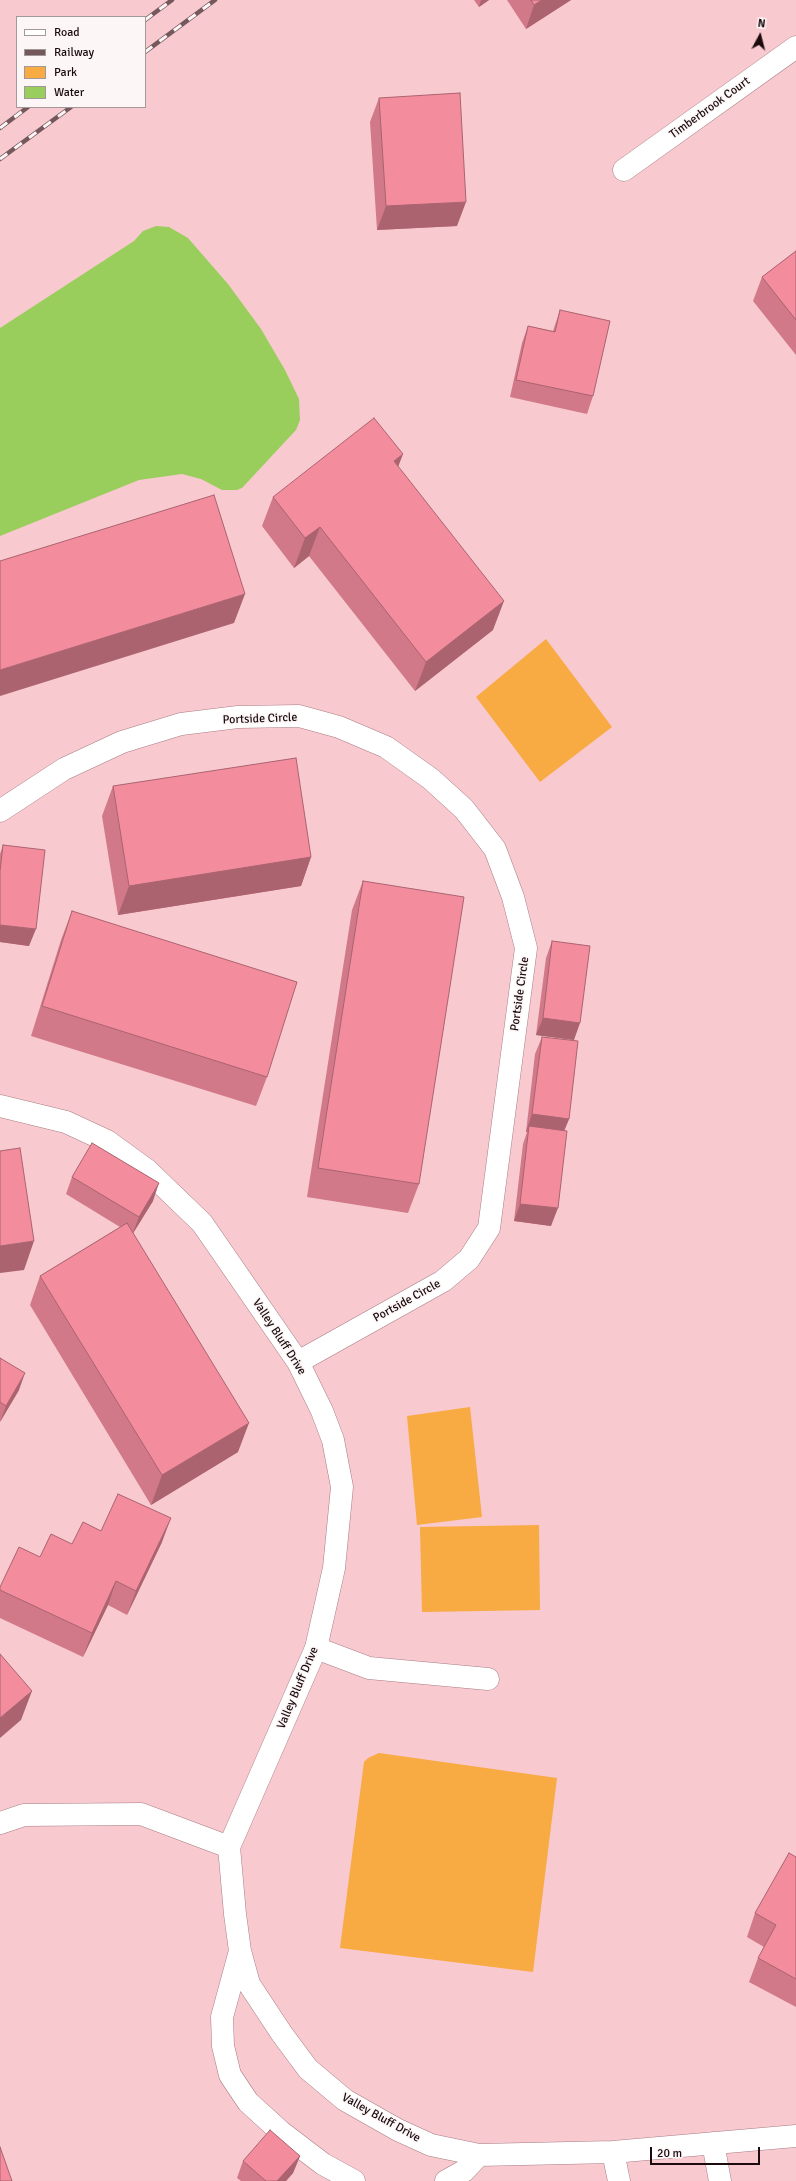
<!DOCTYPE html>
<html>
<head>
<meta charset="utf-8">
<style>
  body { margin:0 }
  #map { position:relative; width:796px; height:2181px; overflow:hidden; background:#f8c9cf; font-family:Signika,sans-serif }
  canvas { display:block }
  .legend { position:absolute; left:16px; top:16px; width:130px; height:92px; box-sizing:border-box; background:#fcf6f7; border:1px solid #a2989a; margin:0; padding:5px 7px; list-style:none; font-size:12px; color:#1b0b0e }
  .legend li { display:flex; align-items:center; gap:8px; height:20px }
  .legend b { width:20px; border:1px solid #a2989a }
  .north { position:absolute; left:740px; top:16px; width:40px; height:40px; -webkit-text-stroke:3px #fcf6f7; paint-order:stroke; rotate:7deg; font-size:11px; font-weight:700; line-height:16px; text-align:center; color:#1b0b0e }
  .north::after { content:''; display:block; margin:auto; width:14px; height:18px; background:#1b0b0e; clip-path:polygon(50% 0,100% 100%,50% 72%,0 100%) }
  .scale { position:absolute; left:650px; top:2147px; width:110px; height:18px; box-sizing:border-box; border:2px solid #1b0b0e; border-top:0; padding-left:5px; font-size:12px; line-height:14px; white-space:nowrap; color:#1b0b0e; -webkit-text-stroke:3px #fcf6f7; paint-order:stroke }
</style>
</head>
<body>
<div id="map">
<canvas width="796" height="2181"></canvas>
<ul class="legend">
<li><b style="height:5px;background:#fff"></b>Road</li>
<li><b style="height:5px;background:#74585c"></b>Railway</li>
<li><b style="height:11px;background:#f8aa43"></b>Park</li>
<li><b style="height:11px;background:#9ace5c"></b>Water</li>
</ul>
<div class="north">N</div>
<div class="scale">20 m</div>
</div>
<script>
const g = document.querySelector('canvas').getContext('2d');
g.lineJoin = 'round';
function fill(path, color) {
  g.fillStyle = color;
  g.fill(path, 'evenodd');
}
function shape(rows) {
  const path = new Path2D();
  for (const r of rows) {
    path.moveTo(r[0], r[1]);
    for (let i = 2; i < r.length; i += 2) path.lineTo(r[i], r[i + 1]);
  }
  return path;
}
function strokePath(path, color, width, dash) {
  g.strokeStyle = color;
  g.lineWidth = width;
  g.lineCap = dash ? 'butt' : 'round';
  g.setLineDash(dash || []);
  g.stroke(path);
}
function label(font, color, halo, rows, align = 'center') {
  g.font = font + ' Signika,sans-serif';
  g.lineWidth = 3;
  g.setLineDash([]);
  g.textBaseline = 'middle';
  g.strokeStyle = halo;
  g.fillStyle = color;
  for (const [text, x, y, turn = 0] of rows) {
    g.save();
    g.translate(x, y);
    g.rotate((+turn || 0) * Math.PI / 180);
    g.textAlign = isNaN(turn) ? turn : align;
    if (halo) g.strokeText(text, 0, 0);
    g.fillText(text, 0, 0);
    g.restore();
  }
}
fill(shape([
  [546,639,612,727,540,782,476,697],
  [470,1407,482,1517,417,1525,407,1416],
  [539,1525,540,1610,422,1612,420,1527],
  [379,1753,557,1778,533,1972,340,1948,364,1762,368,1758]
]), '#f8aa43');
fill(shape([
  [156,226,169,227,188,238,228,284,261,329,285,370,299,399,300,420,296,430,242,488,237,490,222,490,201,479,182,474,139,480,0,536,0,328,134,241,143,231]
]), '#9ace5c');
const minor = shape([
  [624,170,796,47],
  [0,811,64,769,122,742,181,724,238,717,299,716,339,727,386,747,431,779,464,809,495,849,513,897,526,948,489,1228,469,1259,443,1281,298,1362],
  [0,1106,66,1122,107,1141,147,1170,202,1223,298,1362,322,1411,333,1440,342,1487,334,1568,316,1648,229,1847,235,1914,240,1951,249,1984,282,2034,308,2069,345,2100,398,2130,431,2145,479,2155,613,2152,796,2136],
  [316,1648,369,1668,488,1679],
  [0,1823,24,1815,141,1814,229,1847],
  [240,1951,222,2017,223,2046,230,2075,248,2102,281,2132,323,2164,354,2181],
  [713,2143,720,2181],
  [613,2152,619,2181],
  [446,2181,464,2171,479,2155]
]);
strokePath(minor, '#a87d83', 23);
strokePath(minor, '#fff', 22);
const rail = shape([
  [145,20,172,0],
  [145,52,215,0],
  [0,128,28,107],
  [0,159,71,107]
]);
strokePath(rail, '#74585c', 4.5);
strokePath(rail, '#fcf6f7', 3, [9]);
fill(shape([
  [474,0,489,0,479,7],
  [507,0,571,0,526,29],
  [379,98,457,226,377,230,370,122],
  [796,251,796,355,753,301,762,277],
  [560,310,593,396,587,414,510,397,522,343,528,326,553,331],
  [398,467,493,630,415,691,309,556,294,568,262,526,273,497],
  [113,786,311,857,301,886,118,915,102,816],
  [3,845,29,946,0,942,0,854],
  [363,881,419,1184,408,1213,307,1197,352,910],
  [72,911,267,1077,256,1106,31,1036,61,940],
  [552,941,574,1040,536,1035,546,958],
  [542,1037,569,1119,564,1131,551,1226,514,1221,523,1144,527,1132,526,1132,535,1054],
  [72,1177,153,1201,133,1233,238,1452,151,1505,30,1305,40,1276,120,1227,66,1194],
  [0,1358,19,1390,0,1422],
  [101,1531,162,1542,127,1615,108,1605,83,1657,0,1618,0,1587,40,1557,72,1544],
  [796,1857,796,2007,749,1982,758,1958,764,1947,747,1937,755,1913],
  [300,2156,293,2173,286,2181,241,2181,237,2178,243,2161]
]), '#d17988');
fill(shape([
  [481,0,489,0,479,7],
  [542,0,571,0,526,29,534,5],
  [466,202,457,226,377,230,386,206],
  [403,454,392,483,394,461],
  [320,527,309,556,294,568,305,538],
  [245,594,234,623,0,696,0,670],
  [504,601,493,630,415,691,426,662],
  [311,857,301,886,118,915,129,886],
  [0,925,36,929,29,946,0,942],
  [543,1018,580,1023,574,1040,536,1035],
  [532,1114,569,1119,562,1136,529,1126,527,1132,526,1132],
  [159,1183,153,1201,132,1235,139,1217],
  [520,1204,558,1208,551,1226,514,1221],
  [34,1241,24,1270,0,1273,0,1246],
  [25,1373,19,1390,0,1422,6,1406],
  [249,1423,238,1452,151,1505,162,1475],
  [171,1518,162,1542,127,1615,136,1591],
  [116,1581,108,1605,83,1657,92,1633],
  [32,1691,21,1720,0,1738,0,1718],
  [300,2156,293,2173,286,2181,277,2181]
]), '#aa636f');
const building = shape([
  [531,0,542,0,534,5,531,0],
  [460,93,466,202,386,206,379,98,460,93],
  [796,251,796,320,762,277,796,251],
  [560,310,610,321,593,396,516,380,528,326,555,332,560,310],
  [374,418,403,454,394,461,504,601,426,662,320,527,305,538,273,497,374,418],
  [214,495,245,594,0,670,0,561,214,495],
  [296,758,311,857,129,886,113,786,296,758],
  [3,845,45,850,36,929,0,925,0,871,3,845],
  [363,881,464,897,419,1184,318,1168,363,881],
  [72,911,297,982,267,1077,42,1006,72,911],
  [552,941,590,946,580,1023,543,1018,552,941],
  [542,1037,578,1041,569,1119,532,1114,542,1037],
  [529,1126,567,1131,558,1208,520,1204,529,1126],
  [92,1143,159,1183,139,1217,72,1177,92,1143],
  [20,1148,34,1241,0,1246,0,1151,20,1148],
  [127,1223,249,1423,162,1475,40,1276,127,1223],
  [0,1358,25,1373,6,1406,0,1402,0,1358],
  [118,1494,171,1518,136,1591,116,1581,92,1633,0,1590,0,1587,19,1547,40,1557,51,1534,72,1544,83,1522,101,1531,118,1494],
  [0,1654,32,1691,0,1718,0,1654],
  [789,1853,796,1857,796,1979,758,1958,776,1925,755,1913,789,1853],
  [270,2130,300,2156,277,2181,266,2181,243,2161,270,2130],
  [0,2147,12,2181,0,2181,0,2147]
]);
fill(building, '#f38d9e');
strokePath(building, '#aa636f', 1);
label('12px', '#1b0b0e', '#fcf6f7', [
  ["Timberbrook Court",710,108,-36],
  ["Portside Circle",260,719,-2],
  ["Portside Circle",520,994,-82],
  ["Portside Circle",407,1301,-29],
  ["Valley Bluff Drive",279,1337,57],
  ["Valley Bluff Drive",298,1688,-67],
  ["Valley Bluff Drive",381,2118,29]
]);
</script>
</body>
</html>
